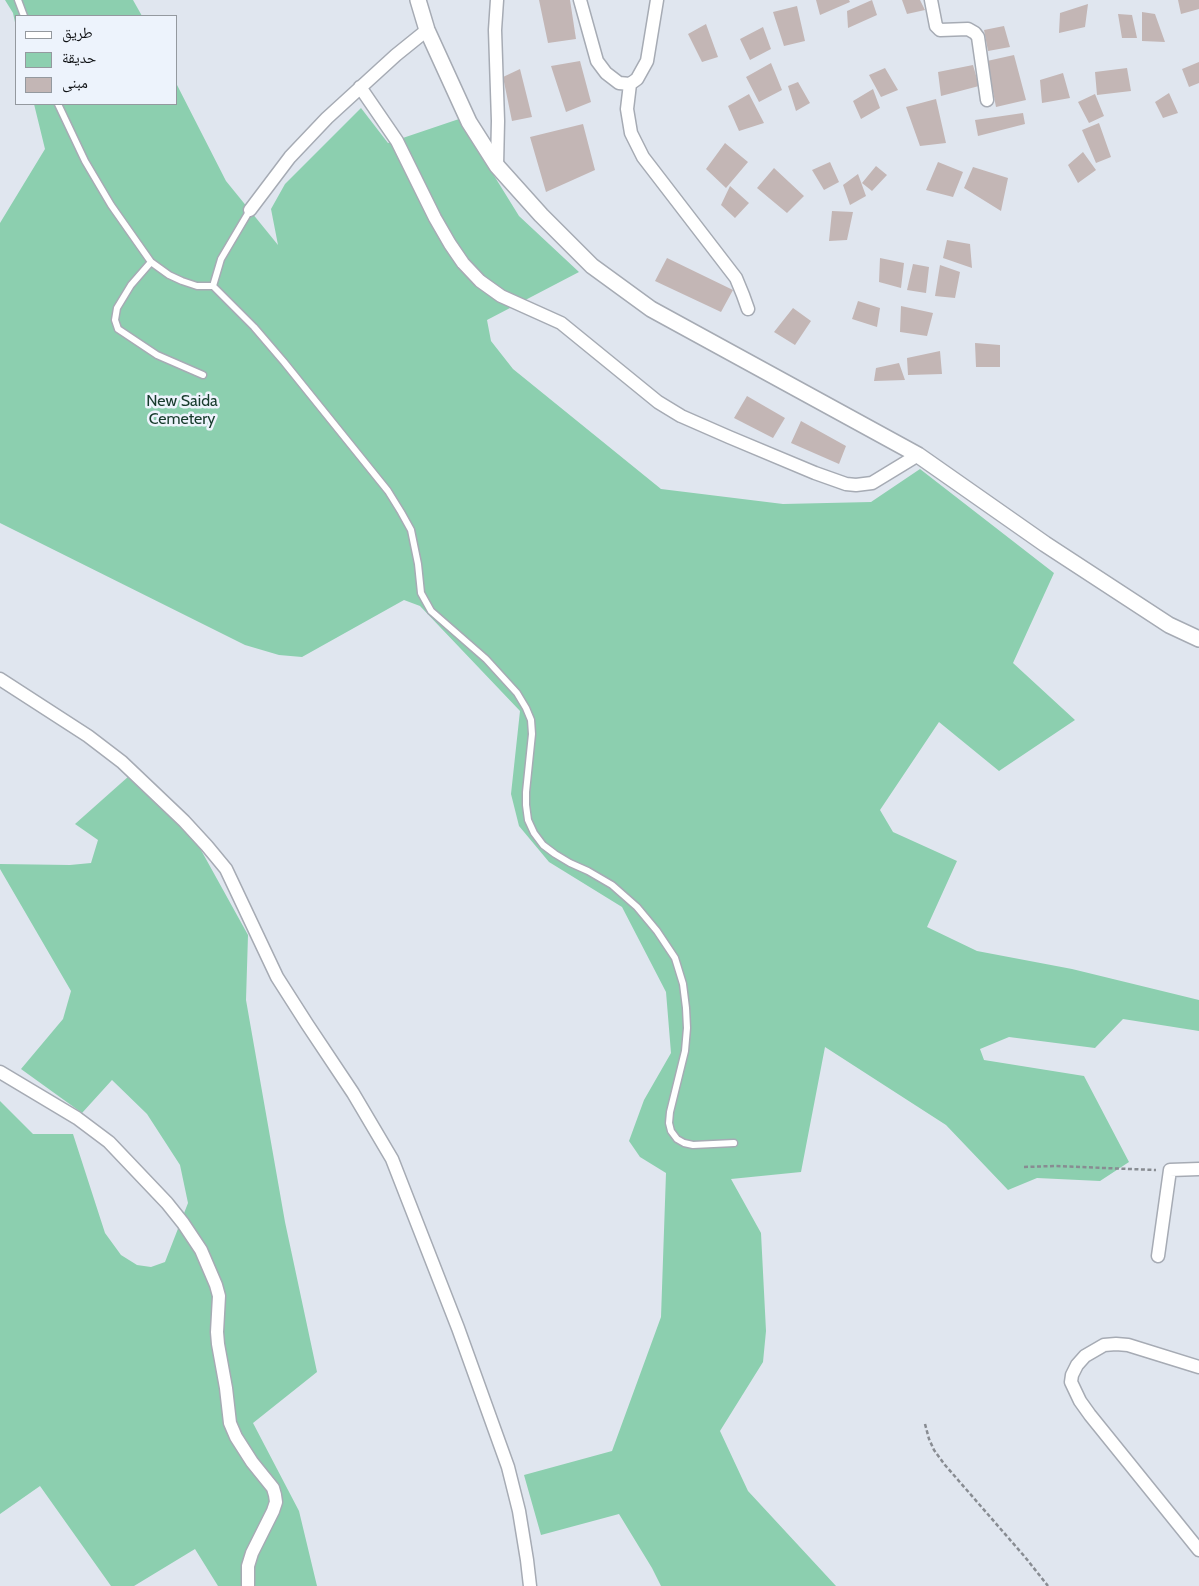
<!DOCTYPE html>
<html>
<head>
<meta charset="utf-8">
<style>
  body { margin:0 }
  #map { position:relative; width:1199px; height:1586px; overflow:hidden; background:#e0e6ef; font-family:Cabin,"Noto Naskh Arabic",sans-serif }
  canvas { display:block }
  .legend { position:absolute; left:15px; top:15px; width:162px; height:90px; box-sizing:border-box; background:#edf3fc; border:1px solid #94999f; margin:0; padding:6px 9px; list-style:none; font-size:15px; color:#0f1114 }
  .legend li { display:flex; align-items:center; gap:10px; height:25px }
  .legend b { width:25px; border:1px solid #94999f }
</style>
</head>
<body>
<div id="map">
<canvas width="1199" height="1586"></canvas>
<ul class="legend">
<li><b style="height:6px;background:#fff"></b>طريق</li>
<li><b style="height:14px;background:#8ccfaf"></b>حديقة</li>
<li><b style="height:14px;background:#c3b6b5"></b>مبنى</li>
</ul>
</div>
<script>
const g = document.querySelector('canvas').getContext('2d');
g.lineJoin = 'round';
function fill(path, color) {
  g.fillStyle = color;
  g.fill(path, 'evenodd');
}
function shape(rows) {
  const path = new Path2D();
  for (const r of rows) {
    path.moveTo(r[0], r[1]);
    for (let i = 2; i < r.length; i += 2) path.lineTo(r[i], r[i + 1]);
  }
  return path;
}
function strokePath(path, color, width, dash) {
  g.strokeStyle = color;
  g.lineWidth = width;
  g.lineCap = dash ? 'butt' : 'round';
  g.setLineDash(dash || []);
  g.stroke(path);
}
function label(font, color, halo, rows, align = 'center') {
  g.font = font + ' Cabin,sans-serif';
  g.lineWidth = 5;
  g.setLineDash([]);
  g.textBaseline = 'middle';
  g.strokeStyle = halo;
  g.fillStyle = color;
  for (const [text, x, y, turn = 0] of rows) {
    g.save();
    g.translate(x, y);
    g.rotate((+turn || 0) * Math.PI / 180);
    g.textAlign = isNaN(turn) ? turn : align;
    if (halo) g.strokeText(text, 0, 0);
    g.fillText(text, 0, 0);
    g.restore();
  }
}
fill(shape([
  [5,0,133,0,142,16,16,16,16,27,13,13],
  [176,83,226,181,278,245,271,209,285,184,361,108,388,143,459,119,519,216,579,272,487,320,491,341,513,369,661,489,783,504,871,502,920,469,1054,573,1013,663,1075,720,999,771,939,722,880,810,893,832,957,861,927,927,977,951,1072,969,1199,1000,1199,1031,1123,1019,1095,1048,1009,1037,980,1049,984,1060,1084,1076,1129,1162,1100,1181,1037,1178,1008,1190,946,1125,825,1047,801,1172,731,1179,761,1233,766,1331,763,1362,720,1431,748,1491,836,1586,661,1586,652,1568,619,1514,541,1535,524,1475,612,1451,661,1317,666,1173,640,1157,629,1141,644,1100,671,1053,666,992,622,907,549,862,519,826,511,794,520,711,420,606,404,600,302,657,279,655,245,645,0,523,0,223,45,149,34,104,176,104],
  [129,776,196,841,248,935,246,1000,285,1222,317,1372,253,1423,299,1511,317,1586,218,1586,195,1549,134,1586,111,1586,40,1486,0,1514,0,1101,33,1134,73,1134,105,1233,121,1255,137,1265,151,1267,165,1262,188,1203,180,1165,147,1114,112,1080,82,1113,21,1069,63,1019,71,991,0,869,0,864,70,865,91,863,98,840,75,824]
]), '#8ccfaf');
fill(shape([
  [539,0,570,0,576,39,548,43],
  [816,0,849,0,850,2,820,15],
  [872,0,877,15,848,28,847,11],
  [902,0,920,0,925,10,907,14],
  [1178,0,1199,0,1199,9,1181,14],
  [1088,4,1085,27,1059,33,1060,13],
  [797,6,805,41,784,46,773,12],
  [1142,12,1155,14,1165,42,1142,41],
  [1118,14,1132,15,1137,38,1122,38],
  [706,24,718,57,702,62,688,34],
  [1004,26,1010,47,988,51,984,30],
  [763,27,771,49,750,60,740,39],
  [1014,55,1026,100,996,107,987,61],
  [580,61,591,102,566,112,551,66],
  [1199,62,1199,83,1189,87,1182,69],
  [771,63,782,90,759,102,746,77],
  [973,65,979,86,941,96,938,72],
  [885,68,898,90,881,97,869,75],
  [1127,68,1131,91,1097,95,1095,72],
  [520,69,532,117,512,121,503,77],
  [1063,73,1070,98,1042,103,1040,80],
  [798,82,810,103,796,111,788,86],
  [873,89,880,108,861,119,853,101],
  [1169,93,1178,113,1163,118,1155,102],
  [749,94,764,123,739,131,728,106],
  [1095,94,1104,116,1089,123,1078,102],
  [936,99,946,143,920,146,906,107],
  [1023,113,1025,124,978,136,975,120],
  [1099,123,1111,157,1096,163,1082,130],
  [583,124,595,170,546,192,530,137],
  [725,143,748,162,726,188,706,169],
  [1083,152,1096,170,1078,183,1068,165],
  [830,162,839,182,824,190,812,170],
  [938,162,963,172,953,197,926,190],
  [876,166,887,175,872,191,862,183],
  [973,167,1008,178,1001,211,964,188],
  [774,168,804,196,787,213,757,188],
  [858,174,866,196,850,205,843,185],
  [730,186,749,203,735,218,721,205],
  [832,211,853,212,847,240,829,241],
  [947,240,970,244,972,268,943,258],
  [667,258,733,290,721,312,655,281],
  [880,258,904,263,901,288,879,282],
  [913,264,929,267,926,293,907,290],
  [940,265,960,272,955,298,935,296],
  [858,301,880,308,877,327,852,319],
  [901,306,933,313,927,336,900,332],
  [793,308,811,321,795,345,774,332],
  [975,343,1000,345,1000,367,976,367],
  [940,351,942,374,908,375,907,358],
  [899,363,905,380,874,381,876,368],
  [747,396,785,418,773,438,734,418],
  [801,421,846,446,839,464,791,443]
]), '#c3b6b5');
const service = shape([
  [18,0,24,16],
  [58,104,85,161,111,205,151,262,169,275,182,281,197,286,213,286],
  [250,210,221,259,213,286,254,327,284,362,388,491,401,512,411,530,418,564,421,593,431,611,486,659,517,693,526,708,531,720,532,734,526,792,526,805,528,820,534,833,543,845,555,854,570,863,588,871,612,885,637,907,657,931,675,958,683,984,686,1008,687,1028,685,1051,670,1112,669,1123,671,1131,677,1139,684,1143,693,1145,734,1143],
  [151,262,131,285,117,308,115,320,118,329,157,355,203,375]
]);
const minor = shape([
  [497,0,495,30,498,121,497,166],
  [580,0,597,61,606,73,619,83,630,84,637,79,647,61,657,0],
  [931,0,936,26,940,30,968,29,975,33,978,37,987,100],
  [630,84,627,109,631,133,643,157,736,278,743,295,748,309],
  [360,87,397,141,435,218,450,244,463,263,480,281,501,296,561,323,658,402,681,416,729,437,815,473,846,484,856,485,872,483,918,455],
  [250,210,290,157,327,118,396,55,427,30],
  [0,679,88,736,122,762,184,821,207,846,226,869,277,977,307,1024,353,1093,392,1159,458,1328,508,1467,519,1511,527,1560,530,1586],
  [0,1072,77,1118,109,1142,167,1203,183,1223,201,1250,216,1285,219,1296,217,1332,218,1344,226,1388,230,1423,236,1437,252,1462,273,1488,275,1495,276,1502,273,1511,252,1553,248,1566,248,1586],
  [1158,1256,1170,1170,1199,1169],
  [1199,1367,1128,1345,1116,1344,1104,1345,1085,1356,1077,1365,1072,1375,1071,1382,1080,1401,1090,1415,1199,1550]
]);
const tertiary = shape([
  [418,0,427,30,469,122,497,166,541,215,592,266,651,309,918,455,1045,544,1169,625,1199,639]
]);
strokePath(service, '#a6abb4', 9);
strokePath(minor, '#a6abb4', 15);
strokePath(tertiary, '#a6abb4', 18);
strokePath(shape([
  [1024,1167,1054,1166,1156,1170],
  [925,1424,929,1439,934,1450,945,1465,1025,1557,1048,1586]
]), '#888c92', 2.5, [4, 2.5]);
strokePath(service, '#fff', 6);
strokePath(minor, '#fff', 12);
strokePath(tertiary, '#fff', 15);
label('16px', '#173b2c', '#edf3fc', [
  ["New Saida",182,401],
  ["Cemetery",182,419]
]);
</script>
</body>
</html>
